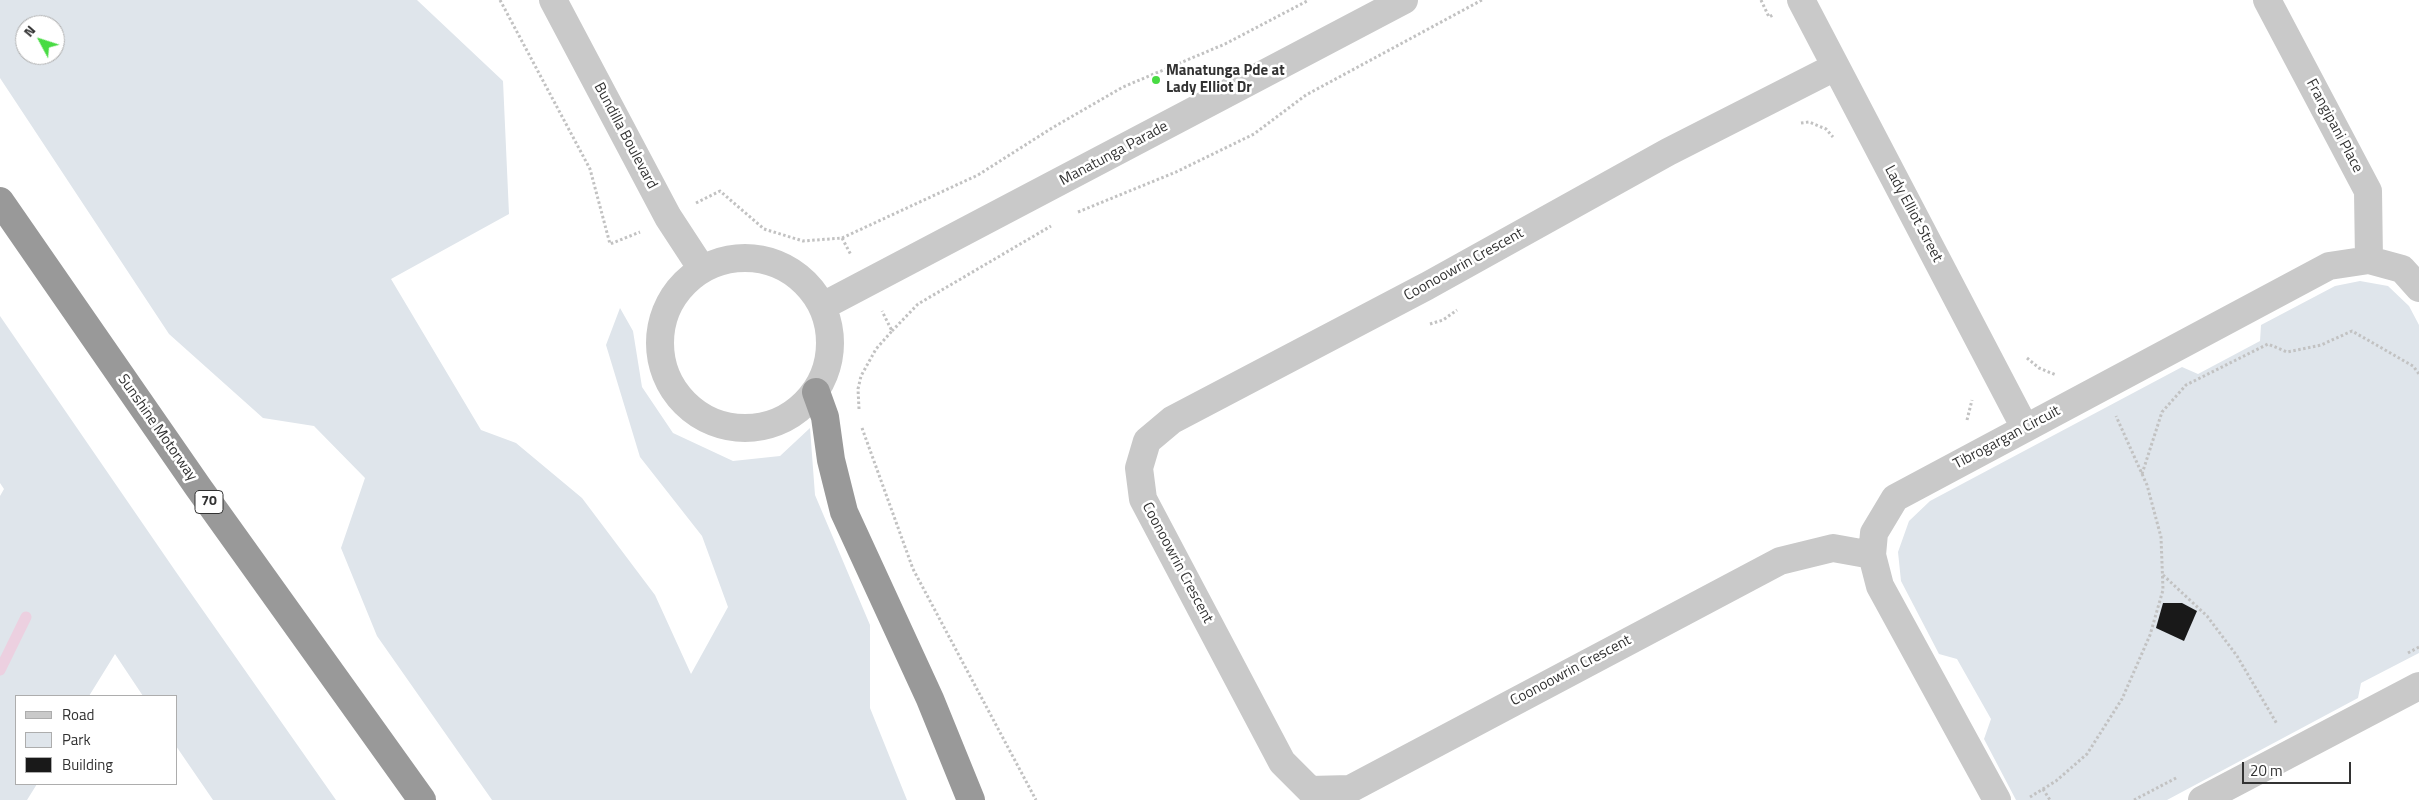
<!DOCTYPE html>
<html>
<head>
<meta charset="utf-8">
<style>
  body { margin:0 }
  #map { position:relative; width:2419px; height:800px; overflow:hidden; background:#fff; font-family:"Titillium Web",sans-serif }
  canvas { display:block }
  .legend { position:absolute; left:15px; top:695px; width:162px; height:90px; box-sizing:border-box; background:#fff; border:1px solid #adadad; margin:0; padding:6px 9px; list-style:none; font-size:15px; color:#323232 }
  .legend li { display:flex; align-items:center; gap:10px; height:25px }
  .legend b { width:25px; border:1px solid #adadad }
  .north { position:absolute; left:15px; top:15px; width:50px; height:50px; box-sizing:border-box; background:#fff; border:1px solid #adadad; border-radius:50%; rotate:310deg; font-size:14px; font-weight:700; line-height:20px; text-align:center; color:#323232 }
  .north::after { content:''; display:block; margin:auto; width:18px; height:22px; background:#48db43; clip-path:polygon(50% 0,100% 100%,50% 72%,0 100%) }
  .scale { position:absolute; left:2242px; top:762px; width:109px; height:22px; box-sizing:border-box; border:2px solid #323232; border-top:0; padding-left:6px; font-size:15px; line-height:18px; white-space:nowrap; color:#323232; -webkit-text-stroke:4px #fff; paint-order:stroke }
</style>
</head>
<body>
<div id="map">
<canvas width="2419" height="800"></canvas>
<ul class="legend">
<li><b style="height:6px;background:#c9c9c9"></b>Road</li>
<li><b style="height:14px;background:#dfe5eb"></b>Park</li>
<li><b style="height:14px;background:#191919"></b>Building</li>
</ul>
<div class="north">N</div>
<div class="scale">20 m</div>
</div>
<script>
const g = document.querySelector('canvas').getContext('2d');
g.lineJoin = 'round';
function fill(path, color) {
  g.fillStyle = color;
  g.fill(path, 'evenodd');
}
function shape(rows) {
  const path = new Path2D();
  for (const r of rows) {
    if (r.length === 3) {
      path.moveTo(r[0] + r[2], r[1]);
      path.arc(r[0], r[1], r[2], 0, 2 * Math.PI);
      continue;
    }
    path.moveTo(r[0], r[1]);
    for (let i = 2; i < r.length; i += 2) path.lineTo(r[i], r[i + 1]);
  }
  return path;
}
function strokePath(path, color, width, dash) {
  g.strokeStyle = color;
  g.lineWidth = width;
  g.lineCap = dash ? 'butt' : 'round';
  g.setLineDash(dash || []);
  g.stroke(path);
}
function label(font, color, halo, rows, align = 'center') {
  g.font = font + ' "Titillium Web",sans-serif';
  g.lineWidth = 5;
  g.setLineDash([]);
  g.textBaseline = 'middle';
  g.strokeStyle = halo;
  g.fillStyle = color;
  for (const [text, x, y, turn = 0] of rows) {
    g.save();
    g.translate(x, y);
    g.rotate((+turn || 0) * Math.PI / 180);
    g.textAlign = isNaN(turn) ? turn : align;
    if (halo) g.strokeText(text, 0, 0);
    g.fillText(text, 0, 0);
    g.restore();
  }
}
fill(shape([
  [0,0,417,0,503,81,509,214,391,279,481,430,516,443,582,498,655,595,691,674,728,607,702,536,640,457,606,345,620,308,633,331,642,387,673,433,733,461,780,456,810,428,815,495,870,625,870,708,907,800,492,800,377,636,341,548,365,478,314,426,263,418,169,334,0,78],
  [25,25,55,25,55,55,25,55],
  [2360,281,2388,286,2409,306,2419,325,2419,653,2361,683,2358,698,2167,800,2016,800,1984,739,1991,719,1957,659,1939,654,1901,581,1898,552,1909,521,1930,501,2182,367,2198,374,2260,341,2261,325,2335,286],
  [0,316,176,572,336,800,213,800,176,746,176,696,143,696,115,654,89,696,16,696,16,784,37,784,27,800,0,800,0,496,4,489,0,483]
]), '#dfe5eb');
strokePath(shape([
  [0,670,26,617]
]), '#ecd0e0', 11);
fill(shape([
  [2163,603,2182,603,2197,611,2184,641,2156,628]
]), '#191919');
strokePath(shape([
  [500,0,590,169,610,244,640,232],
  [1761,0,1769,17,1773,15],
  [1801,123,1809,122,1826,129,1833,137],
  [696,203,720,191,764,229,803,241,842,238,851,255],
  [1078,212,1176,172,1254,134,1306,95,1482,0],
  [842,238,978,175,1052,128,1123,87,1225,44,1309,0],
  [1430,324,1443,320,1457,310],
  [892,331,918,304,1051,226],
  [2027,358,2039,368,2056,375],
  [859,409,858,389,861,376,876,349,892,331,882,311],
  [1967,420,1972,400],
  [862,428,913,569,1036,800],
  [2142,474,2162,412,2186,385,2268,344,2287,352,2321,345,2352,331,2413,366,2419,374],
  [2163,575,2207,616,2237,656,2277,724],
  [2408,653,2419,647],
  [2043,789,2050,800],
  [2030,797,2056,781,2087,754,2122,699,2150,635,2163,590,2161,537,2147,485,2116,416],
  [2134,800,2178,777]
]), '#c2c2c2', 3, [2.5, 2.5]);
strokePath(shape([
  [1801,0,2025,428],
  [2267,0,2368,191,2369,260],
  [1835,67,1668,152,1427,286,1172,420,1147,441,1139,468,1143,499,1282,762,1310,790,1350,789,1780,561,1833,548,1872,555],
  [1997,800,1880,586,1872,555,1874,533,1895,498,2329,266,2369,260,2402,269,2419,288],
  [2202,800,2419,686]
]), '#c9c9c9', 28);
strokePath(shape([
  [553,0,668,217,702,269],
  [745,343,85],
  [823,306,1404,0]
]), '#c9c9c9', 28);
strokePath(shape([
  [0,201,198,487,422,800],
  [816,392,825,417,831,460,844,512,930,699,971,800]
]), '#999', 28);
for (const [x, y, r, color] of [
  [1156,80,5,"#48db43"]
]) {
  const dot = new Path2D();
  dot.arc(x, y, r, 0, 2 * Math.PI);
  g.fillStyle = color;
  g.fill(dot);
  strokePath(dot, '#fff', 2);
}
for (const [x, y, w] of [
  [209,502,28]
]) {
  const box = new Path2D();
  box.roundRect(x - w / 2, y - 11.5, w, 23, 4);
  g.fillStyle = '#fff';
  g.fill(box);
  strokePath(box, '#323232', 1);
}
label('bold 14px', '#323232', null, [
  ["70",209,502]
]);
label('bold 15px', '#323232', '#fff', [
  ["Manatunga Pde at",1166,71],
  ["Lady Elliot Dr",1166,88]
], 'left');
label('15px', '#323232', '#fff', [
  ["Frangipani Place",2334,126,62],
  ["Bundilla Boulevard",625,136,62],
  ["Manatunga Parade",1114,154,-28],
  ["Lady Elliot Street",1913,214,62],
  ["Coonoowrin Crescent",1464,265,-29],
  ["Sunshine Motorway",157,428,55],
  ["Tibrogargan Circuit",2007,438,-28],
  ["Coonoowrin Crescent",1177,563,62],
  ["Coonoowrin Crescent",1571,671,-28]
]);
</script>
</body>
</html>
